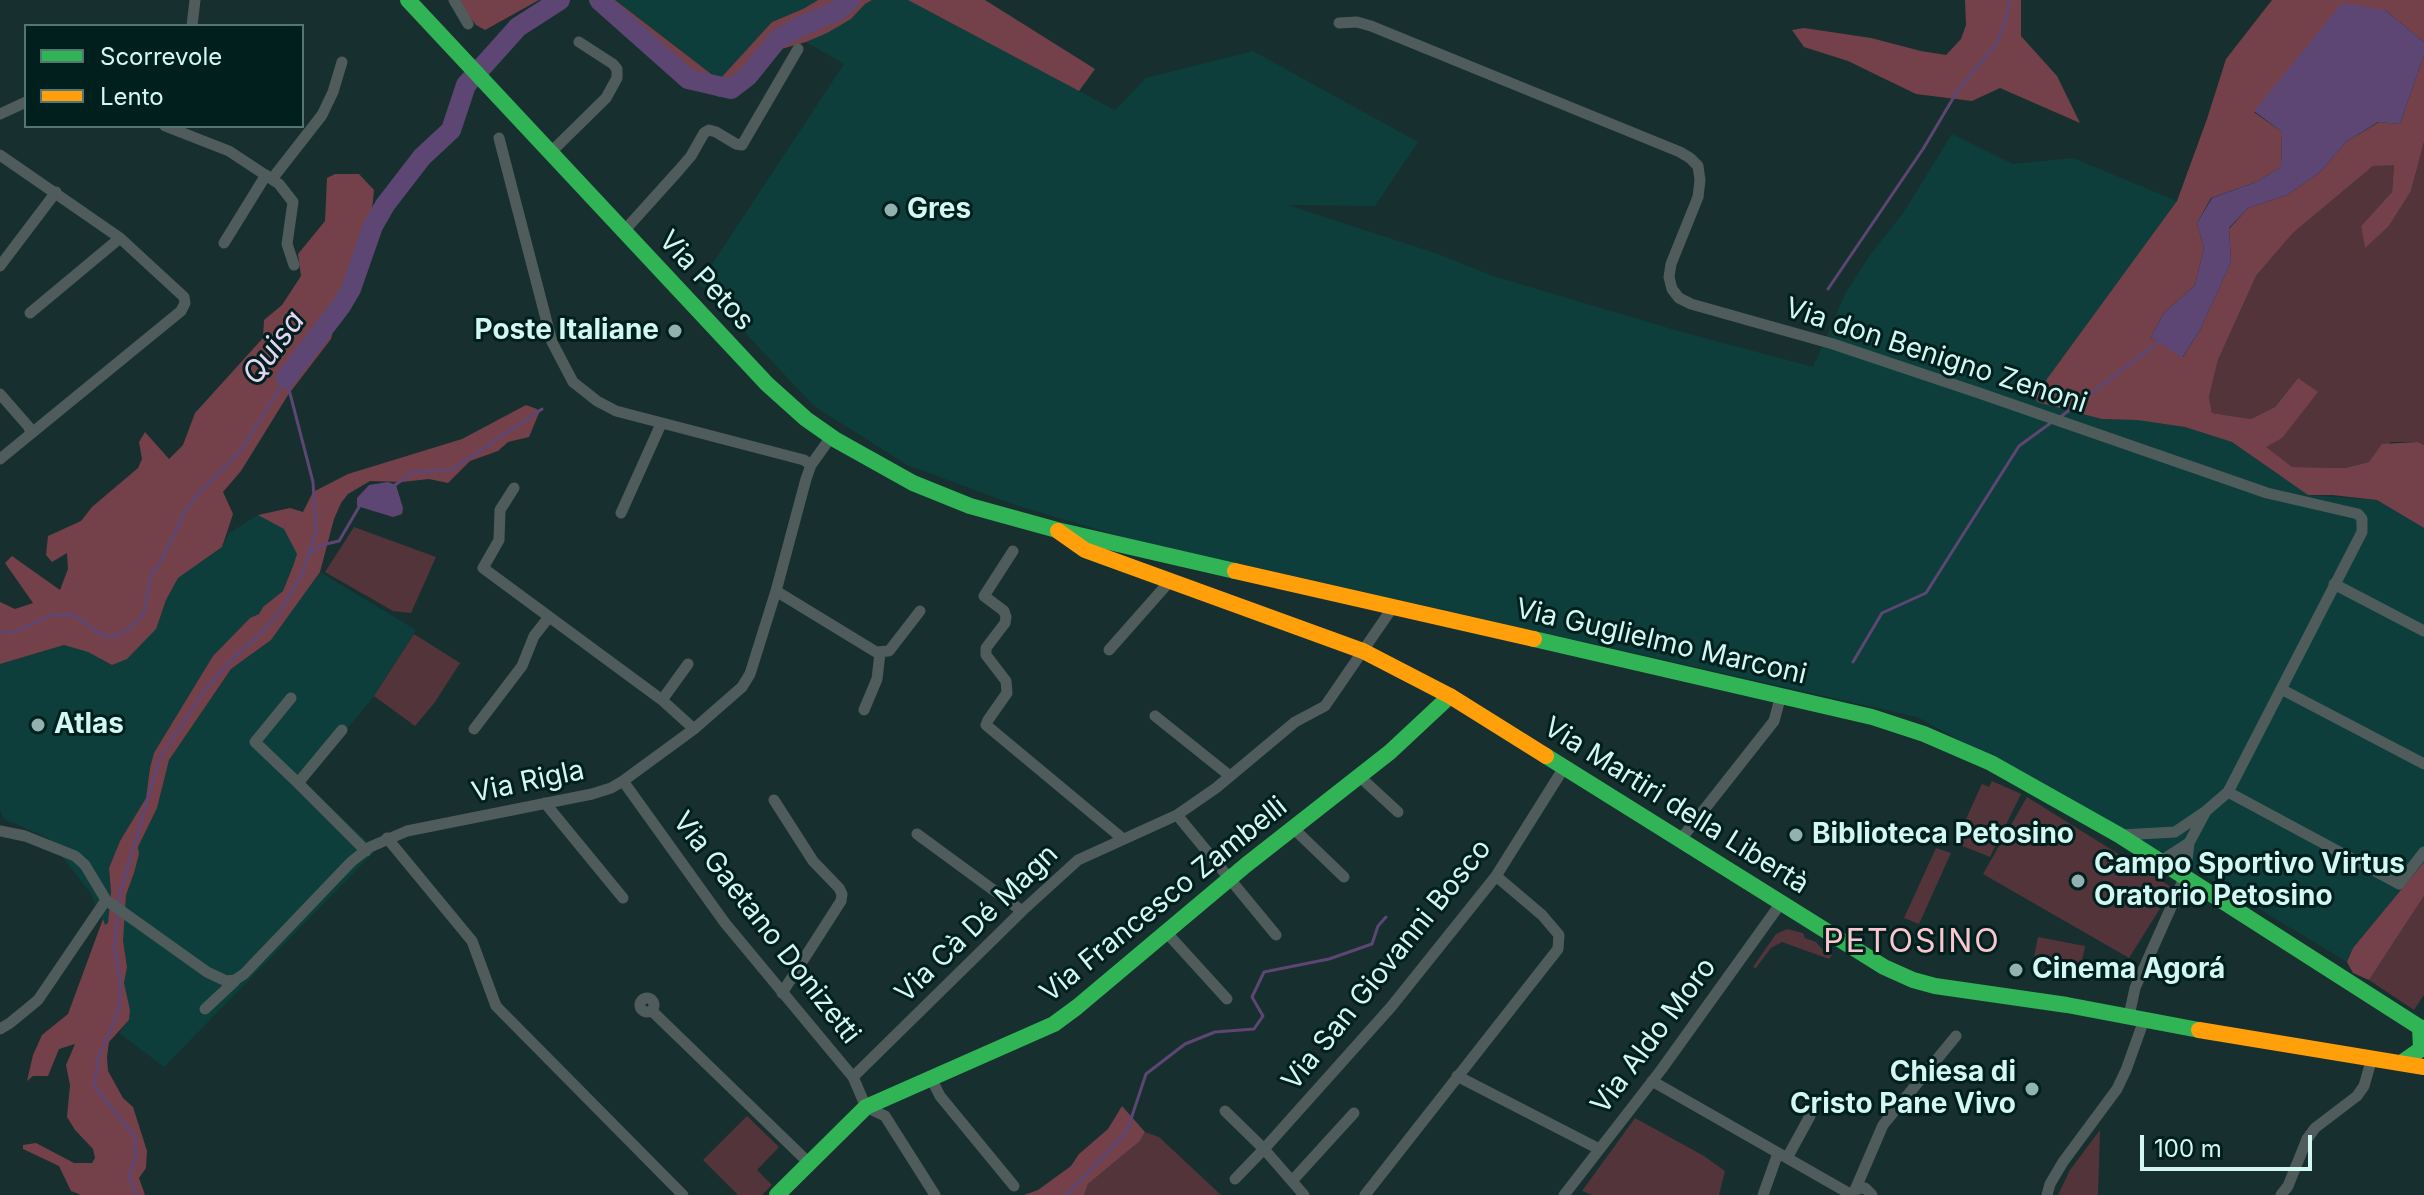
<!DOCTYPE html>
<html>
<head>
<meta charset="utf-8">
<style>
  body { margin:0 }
  #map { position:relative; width:2424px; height:1195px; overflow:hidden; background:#172f2e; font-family:Inter,sans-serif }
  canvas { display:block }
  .legend { position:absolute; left:24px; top:24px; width:280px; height:104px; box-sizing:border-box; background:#001f1d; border:2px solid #547673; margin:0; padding:10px 14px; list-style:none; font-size:24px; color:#d3f8f4 }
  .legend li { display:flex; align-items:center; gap:16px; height:40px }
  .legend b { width:40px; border:2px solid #547673 }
  .scale { position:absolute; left:2140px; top:1135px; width:172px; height:36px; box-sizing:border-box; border:4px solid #d3f8f4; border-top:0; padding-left:10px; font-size:24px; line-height:28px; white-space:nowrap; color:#d3f8f4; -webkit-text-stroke:6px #001f1d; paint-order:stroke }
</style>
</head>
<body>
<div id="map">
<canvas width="2424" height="1195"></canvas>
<ul class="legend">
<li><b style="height:10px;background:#30b455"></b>Scorrevole</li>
<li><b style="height:10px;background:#ff9f0a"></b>Lento</li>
</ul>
<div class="scale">100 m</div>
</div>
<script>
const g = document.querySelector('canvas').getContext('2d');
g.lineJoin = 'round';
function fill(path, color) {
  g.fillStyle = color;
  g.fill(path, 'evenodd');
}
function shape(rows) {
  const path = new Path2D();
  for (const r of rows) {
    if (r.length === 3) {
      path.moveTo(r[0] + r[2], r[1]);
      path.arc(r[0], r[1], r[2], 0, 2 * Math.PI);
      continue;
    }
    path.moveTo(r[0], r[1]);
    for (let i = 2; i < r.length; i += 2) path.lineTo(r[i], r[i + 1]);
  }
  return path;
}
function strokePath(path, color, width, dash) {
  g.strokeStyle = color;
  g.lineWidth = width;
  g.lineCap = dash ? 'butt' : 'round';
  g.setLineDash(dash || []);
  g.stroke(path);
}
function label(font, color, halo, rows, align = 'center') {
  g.font = font + ' Inter,sans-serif';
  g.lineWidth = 6;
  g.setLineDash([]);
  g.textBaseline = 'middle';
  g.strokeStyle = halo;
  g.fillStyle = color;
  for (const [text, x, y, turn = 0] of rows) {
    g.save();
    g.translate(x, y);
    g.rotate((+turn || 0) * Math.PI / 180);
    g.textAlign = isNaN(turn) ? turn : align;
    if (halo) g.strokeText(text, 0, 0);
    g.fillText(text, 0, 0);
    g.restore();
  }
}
fill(shape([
  [615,0,818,0,803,9,772,22,719,80],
  [872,0,908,0,1115,110,1146,78,1253,51,1418,142,1375,206,1288,205,1438,254,1493,276,1675,330,1813,367,1845,294,1870,255,1903,213,1952,134,2013,164,2073,158,2177,201,2036,396,2102,419,2137,420,2185,427,2232,442,2308,495,2377,500,2424,528,2424,862,2353,948,2347,962,2193,869,1917,717,1130,539,1018,506,907,465,814,406,699,284,844,64,806,42,851,19,865,4],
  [258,515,284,528,297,554,293,566,283,591,263,607,259,614,250,618,213,656,150,768,146,798,120,841,109,868,111,892,108,923,105,926,91,894,48,838,4,819,0,810,0,664,64,645,88,652,112,665,162,612,166,600,178,578,222,547,229,533],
  [320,572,416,630,374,696,304,782,376,850,164,1067,119,1033,129,1020,130,1011,124,983,127,967,123,940,123,923,126,895,134,873,139,854,138,847,157,808,169,760,231,669,271,640]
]), '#0d3e3b');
fill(shape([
  [2424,142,2424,445,2418,442,2391,442,2369,462,2345,468,2292,467,2265,448,2298,378,2275,407,2251,419,2212,413,2209,397,2218,360,2256,276,2293,233,2373,166,2394,164,2392,192,2361,226,2365,247,2389,226,2411,191],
  [354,527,436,557,411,613,393,611,325,572],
  [414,634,460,663,435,702,415,726,374,696],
  [1992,781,2021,794,1990,857,1955,843,1982,784,1989,787],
  [2027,797,2173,888,2129,958,1983,874],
  [1936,848,1951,853,1919,924,1904,918],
  [2424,896,2424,995,2414,1010,2369,980],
  [1787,929,1803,933,1805,938,1816,942,1822,949,1829,950,1832,955,1829,959,1782,942,1771,948,1756,968,1753,967,1776,934],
  [2038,937,2085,946,2080,971,2033,962],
  [747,1116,779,1147,757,1170,772,1185,762,1195,738,1195,703,1160],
  [1635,1118,1704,1156,1725,1171,1719,1195,1592,1195,1582,1191],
  [2100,1130,2098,1195,2058,1195,2070,1170],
  [1145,1132,1159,1137,1221,1195,1084,1195,1088,1184,1140,1141]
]), '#54343b');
fill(shape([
  [460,0,539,0,485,30,476,25,466,12],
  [596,0,615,0,719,80,772,22,803,9,818,0,872,0,865,4,851,19,827,33,806,42,771,52,738,88,719,97,679,74],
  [908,0,985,0,1095,69,1079,91],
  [1965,0,2021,0,2021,36,2057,76,2080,123,2000,88,1972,101,1916,94,1848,61,1804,47,1792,30,1804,28,1871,38,1921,51,1946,55,1961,39,1966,25],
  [2272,0,2424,0,2424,42,2385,10,2254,112,2282,132,2281,167,2256,182,2211,198,2197,223,2204,248,2195,285,2163,314,2151,337,2183,357,2200,330,2231,262,2229,229,2248,208,2287,195,2320,172,2346,142,2379,122,2400,124,2424,55,2424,142,2411,191,2389,226,2365,248,2361,226,2392,192,2394,165,2373,166,2293,233,2256,276,2218,360,2209,397,2212,413,2251,419,2275,407,2298,378,2318,392,2282,438,2266,447,2292,467,2345,468,2369,462,2382,444,2418,442,2424,445,2424,528,2377,500,2332,495,2308,495,2232,442,2185,427,2137,420,2102,419,2037,402,2036,396,2047,379,2177,201,2207,119,2226,59],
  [335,174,359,174,374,190,370,231,349,270,331,339,288,395,241,471,223,492,233,514,222,547,178,578,166,600,156,629,127,659,112,665,88,652,64,645,0,664,0,602,15,609,33,603,5,563,12,556,60,590,68,569,67,553,52,562,46,555,48,536,81,521,92,507,138,468,142,459,139,442,145,432,169,459,183,445,195,413,263,338,264,320,282,305,301,276,298,254,325,221,327,178],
  [526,405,537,409,539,413,529,437,508,442,498,451,470,461,448,483,429,479,402,482,370,481,348,494,341,503,334,519,320,572,271,640,231,669,169,760,157,808,138,847,139,854,134,873,126,895,123,940,127,967,124,983,130,1010,129,1020,109,1042,107,1057,108,1071,123,1098,133,1107,147,1151,146,1168,139,1178,145,1195,81,1195,71,1191,59,1166,23,1149,23,1145,36,1143,74,1163,92,1163,95,1158,93,1149,75,1130,67,1117,70,1085,66,1065,75,1044,59,1049,48,1076,33,1076,27,1081,33,1055,42,1035,68,1014,103,919,105,925,108,923,111,892,109,868,120,841,146,798,150,768,154,753,213,656,250,618,259,614,263,607,283,591,293,566,297,554,284,529,258,515,290,508,303,512,313,492,348,474,462,439],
  [2424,862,2424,896,2369,980,2353,973,2347,962,2353,948],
  [1122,1106,1145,1132,1140,1141,1088,1184,1084,1195,1024,1195,1038,1190,1071,1166,1079,1154,1108,1129]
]), '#74414b');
fill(shape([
  [2342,3,2385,10,2424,42,2424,55,2400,124,2378,122,2346,142,2320,172,2287,195,2248,208,2229,228,2231,262,2200,330,2182,358,2151,337,2163,314,2195,285,2204,248,2197,223,2212,198,2256,182,2281,167,2282,132,2254,111],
  [388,482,396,485,403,508,402,514,393,517,357,506,357,498,369,485]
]), '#5d4673');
strokePath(shape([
  [1828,289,1923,149,1958,90,1996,44,2006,20,2009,0],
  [2059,418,2161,340],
  [395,485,413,472,451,470,542,409],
  [309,554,322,545,339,541,359,507],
  [0,632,13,633,51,615,74,615,103,636,115,636,129,629,144,613,151,575,160,563,185,511,198,494,241,450,285,380],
  [1853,662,1882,613,1926,593,2019,446,2052,422],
  [119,904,120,893,160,758,204,691,236,655,259,635,280,612,302,574,316,532,313,482,286,378],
  [118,912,114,948,120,979,120,1002,115,1020,99,1056,94,1086,135,1137,136,1157,129,1175,136,1195],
  [1067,1195,1127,1131,1146,1074,1185,1044,1215,1032,1254,1029,1263,1016,1252,997,1264,972,1329,959,1372,944,1378,926,1386,917]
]), '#5d4673', 3);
strokePath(shape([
  [599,0,688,79,731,89,748,76,777,40,799,27,837,11,850,0],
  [286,378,341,306,351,289,373,226,385,205,422,157,451,130,466,85,518,27,560,0]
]), '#5d4673', 20);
strokePath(shape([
  [454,0,468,24],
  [1339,23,1357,22,1371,26,1680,152,1690,158,1698,166,1700,180,1698,197,1671,264,1669,277,1672,289,1679,298,1691,304,1833,344,1982,394,2267,493,2358,514,2362,519,2362,532,2228,792,2206,811,2175,832,2121,835],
  [192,26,195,0],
  [0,114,26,102],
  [165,126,229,151,279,184,293,202,287,244,294,265],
  [499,138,552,342,573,382,597,401,616,411,804,460,811,465],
  [551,152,606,98,617,78,617,69,613,64,579,42],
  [0,155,120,238,184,297,185,303,181,311,0,459],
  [272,179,322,115,333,92,342,62],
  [624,231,679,170,691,156,704,133,709,130,716,132,736,144,742,145,798,49],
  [224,243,266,175],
  [0,266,56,192],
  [30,313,120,238],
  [0,394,28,426,31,432],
  [514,488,500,510,499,540,483,568,662,700,694,729],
  [621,513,661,424],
  [1013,551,984,596,1004,611,1006,617,1005,623,986,648,986,655,1006,681,1007,693,988,720,986,725,1123,839],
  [2334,584,2424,631],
  [776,591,876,652,889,651,920,611],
  [1109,650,1170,581],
  [2281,689,2424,764],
  [291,698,255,742,298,783],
  [662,700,688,664],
  [864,710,877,679,880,653],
  [1155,716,1230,776],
  [474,729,522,666,534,636,549,617],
  [342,730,298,783,366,851],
  [1359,776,1398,812],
  [623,781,725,923,853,1077,866,1107,885,1116,935,1195],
  [2228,792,2399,884,2424,852],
  [774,800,813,861,839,888,842,894,841,901,782,993],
  [545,803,623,898],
  [1177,815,1276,935],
  [1293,828,1344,877],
  [0,831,25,836,75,856,85,865,106,900],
  [917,834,1022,911],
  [387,838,472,941,496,1006,683,1195],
  [1681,839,1774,721,1781,695],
  [2161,861,2189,843],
  [1166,932,1227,999],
  [647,1005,7],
  [205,1009,235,981],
  [652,1011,809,1163],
  [2129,1016,2135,988,2185,876,2189,843,2205,813],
  [0,1029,10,1023,38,1000,106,900,207,972,226,981,235,980,244,974,351,862,370,847,407,831,592,794,611,788,623,781,694,729,742,687,750,674,776,591,806,479,811,465,831,437],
  [1457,1076,1599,1149],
  [853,1077,1022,911,1078,860,1177,815,1216,788,1295,722,1325,706,1393,607],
  [931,1078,940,1096,1014,1186],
  [1652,1081,1852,1195],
  [1225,1111,1264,1149,1391,1007,1496,876,1565,766],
  [1787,1158,1810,1116],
  [1235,1179,1264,1149,1304,1195],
  [1292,1181,1354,1113],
  [1855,1190,1883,1125,1956,1036],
  [1853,1192,1858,1189,1865,1188,1872,1195],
  [1365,1195,1558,949,1559,935,1542,915,1496,876],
  [1564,1195,1661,1070,1781,903],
  [1763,1195,1778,1153],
  [2047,1195,2050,1184,2063,1162,2117,1089,2126,1070,2144,1020],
  [2281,1195,2288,1186,2307,1139,2315,1128,2357,1096,2364,1086,2372,1058]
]), '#505c5b', 11);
strokePath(shape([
  [408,0,767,384,806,419,836,440,913,483,970,506,1057,530,1235,571],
  [1534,639,1872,717,1924,734,1991,763,2119,835,2424,1030],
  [1546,756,1884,967,1913,980,1935,986,2067,1005,2199,1030],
  [2401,1063,2421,1049,2420,1027],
  [777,1195,866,1107,1054,1024,1077,1007,1246,865,1390,752,1450,696]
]), '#30b455', 16);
strokePath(shape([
  [1058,531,1085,550,1363,651,1450,696,1546,756],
  [1235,571,1534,639],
  [2199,1030,2424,1067]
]), '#ff9f0a', 16);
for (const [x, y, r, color] of [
  [891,210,8,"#91b2af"],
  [675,331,8,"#91b2af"],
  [38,725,8,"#91b2af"],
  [1796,835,8,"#91b2af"],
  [2078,881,8,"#91b2af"],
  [2016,970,8,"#91b2af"],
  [2032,1089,8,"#91b2af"]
]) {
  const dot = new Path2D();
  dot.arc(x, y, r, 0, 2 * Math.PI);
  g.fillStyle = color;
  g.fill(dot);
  strokePath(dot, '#001f1d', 3);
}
label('bold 28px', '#d3f8f4', '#001f1d', [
  ["Gres",907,210],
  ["Poste Italiane",659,331,"right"],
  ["Atlas",54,725],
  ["Biblioteca Petosino",1812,835],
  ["Campo Sportivo Virtus",2094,865],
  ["Oratorio Petosino",2094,897],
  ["Cinema Agorá",2032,970],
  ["Chiesa di",2016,1073,"right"],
  ["Cristo Pane Vivo",2016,1105,"right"]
], 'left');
label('28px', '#d3f8f4', '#001f1d', [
  ["Via Petos",706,281,47],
  ["Via don Benigno Zenoni",1936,356,18],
  ["Via Guglielmo Marconi",1661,642,13],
  ["Via Rigla",528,782,-12],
  ["Via Martiri della Libertà",1676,806,32],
  ["Via Francesco Zambelli",1164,900,-39],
  ["Via Cà Dé Magn",977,924,-44],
  ["Via Gaetano Donizetti",766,928,52],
  ["Via San Giovanni Bosco",1387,965,-51],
  ["Via Aldo Moro",1654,1036,-53]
]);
label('italic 30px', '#e5d4f4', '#001f1d', [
  ["Quisa",274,348,-54]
]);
g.letterSpacing = '2px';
label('32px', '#fac6ce', '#001f1d', [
  ["PETOSINO",1912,942]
]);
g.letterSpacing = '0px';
</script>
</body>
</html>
